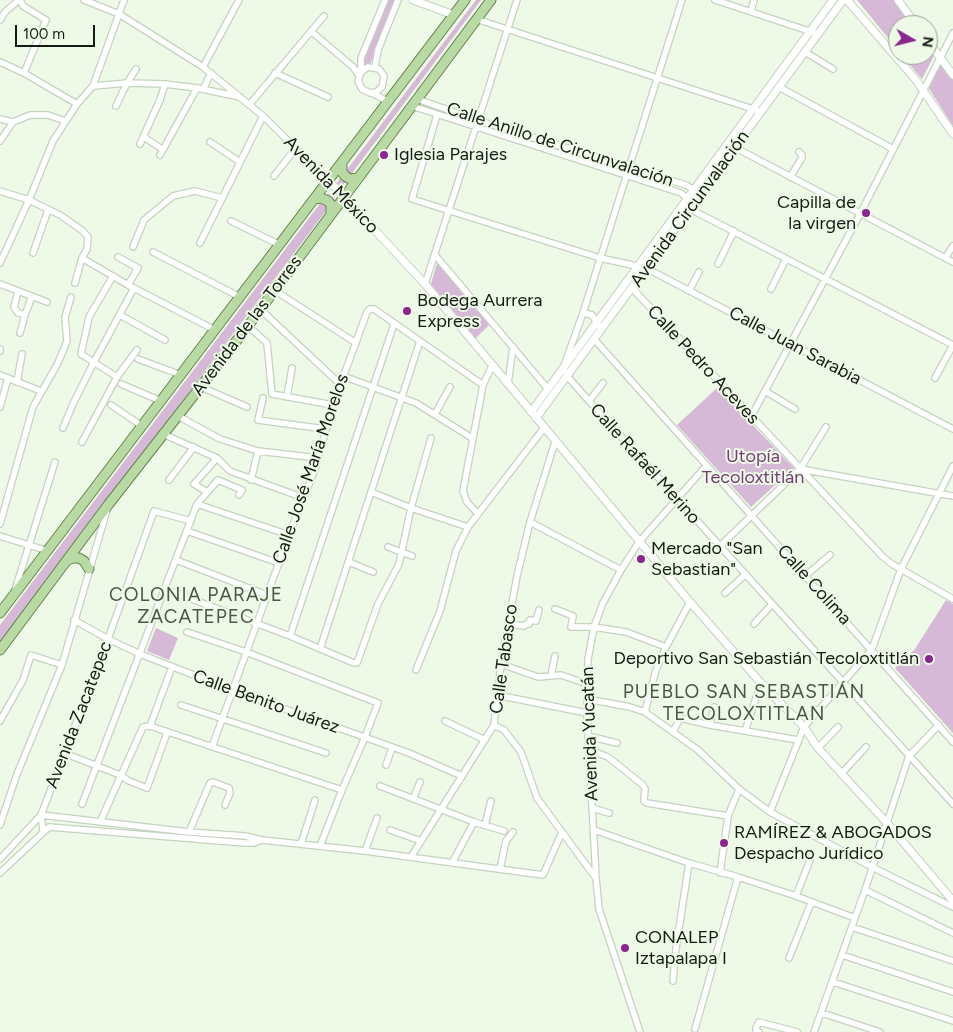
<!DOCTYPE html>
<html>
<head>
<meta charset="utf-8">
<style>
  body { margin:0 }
  #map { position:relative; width:953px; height:1032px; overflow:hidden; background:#eef9e8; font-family:Figtree,sans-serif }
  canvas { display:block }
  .north { position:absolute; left:888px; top:15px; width:50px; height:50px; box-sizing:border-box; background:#eef9e8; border:1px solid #98a093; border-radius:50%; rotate:98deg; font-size:14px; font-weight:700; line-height:20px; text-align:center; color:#161a14 }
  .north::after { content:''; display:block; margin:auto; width:18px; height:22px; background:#8a268e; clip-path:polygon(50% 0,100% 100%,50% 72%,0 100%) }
  .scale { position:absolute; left:15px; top:25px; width:80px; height:22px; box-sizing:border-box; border:2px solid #161a14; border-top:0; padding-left:6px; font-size:15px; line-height:18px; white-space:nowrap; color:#161a14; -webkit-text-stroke:4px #eef9e8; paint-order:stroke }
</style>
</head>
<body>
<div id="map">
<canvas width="953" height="1032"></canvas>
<div class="north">N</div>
<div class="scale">100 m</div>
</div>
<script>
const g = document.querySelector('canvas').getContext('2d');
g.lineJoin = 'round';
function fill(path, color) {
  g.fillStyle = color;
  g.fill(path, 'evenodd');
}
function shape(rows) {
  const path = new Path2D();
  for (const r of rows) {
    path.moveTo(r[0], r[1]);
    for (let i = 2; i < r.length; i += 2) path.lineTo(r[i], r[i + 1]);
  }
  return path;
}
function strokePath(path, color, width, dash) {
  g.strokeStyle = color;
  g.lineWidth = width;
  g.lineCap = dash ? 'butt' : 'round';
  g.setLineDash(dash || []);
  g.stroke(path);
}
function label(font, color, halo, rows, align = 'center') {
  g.font = font + ' Figtree,sans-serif';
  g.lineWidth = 4;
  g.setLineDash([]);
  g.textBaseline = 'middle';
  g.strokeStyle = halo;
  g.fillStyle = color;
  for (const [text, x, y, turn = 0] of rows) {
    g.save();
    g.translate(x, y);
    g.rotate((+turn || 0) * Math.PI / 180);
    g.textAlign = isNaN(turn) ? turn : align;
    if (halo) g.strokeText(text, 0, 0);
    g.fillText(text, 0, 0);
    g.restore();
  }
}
fill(shape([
  [388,0,397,0,370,64,362,65],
  [476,0,481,0,341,188,336,184],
  [857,0,895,0,914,25,898,25,898,50],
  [928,45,935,54,922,79,902,55,928,55],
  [942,62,953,78,953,126,928,87],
  [328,193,335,199,0,642,0,625],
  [438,260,491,323,473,341,429,290],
  [717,388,794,468,751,507,677,425],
  [946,600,953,604,953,733,895,668,915,649],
  [156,628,178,638,169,660,147,651]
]), '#d6b9d6');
const minor = shape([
  [20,0,23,6,46,20,24,73],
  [84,0,119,14,203,67,263,116,329,181],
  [715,0,818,34],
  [751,11,754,0],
  [476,19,756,110],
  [0,20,5,12,19,0],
  [312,32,353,67,359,75],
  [805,52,833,69],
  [0,62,24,73,77,104],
  [203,67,239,0],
  [375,67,378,50,398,0],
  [361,72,368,67,379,69,384,76,382,87,376,92,370,93,362,89,358,81,361,72,361,58,385,0],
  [275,73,328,97],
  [93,86,127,83,165,84,197,88,240,97],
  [779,87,893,149],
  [203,89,211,73],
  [372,93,389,102],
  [417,99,477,120,686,185,691,188,694,195],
  [249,105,324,16],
  [116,106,127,83,136,69],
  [412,106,681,193,687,198,690,207,696,212,953,345],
  [437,115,412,199,600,258,646,268,953,429],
  [0,119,13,122],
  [144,137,162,149],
  [0,141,13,122,30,115,48,115,65,121],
  [210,142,240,162],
  [140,144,160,100,165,84],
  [734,147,953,262],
  [160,155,197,88],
  [274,176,296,148],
  [790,177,802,158,802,155,799,152],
  [0,191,29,200,60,215,83,231,88,237,87,249,82,258,75,283],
  [231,221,280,245],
  [200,243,263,116],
  [133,247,144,220,173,196,195,191,222,198],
  [153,252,240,297],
  [33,253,48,210],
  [435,255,548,389],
  [118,257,138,268,128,285],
  [82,258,128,285,215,330],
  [945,258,953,246],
  [0,263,29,200,53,141,77,104,93,86,124,0],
  [718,264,734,231],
  [113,276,89,317,81,354,117,377],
  [0,284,47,302],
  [425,284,517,0],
  [632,288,882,556,892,564,953,599],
  [771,289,786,259],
  [274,290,356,343],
  [18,291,14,307,18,313,25,315,20,333],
  [689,291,699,272],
  [260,309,340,384],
  [583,313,592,315,601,329],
  [25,315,32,296],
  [120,315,165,340],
  [248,326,267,343,272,394,333,405],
  [594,339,953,742],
  [0,351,0,349],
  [138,359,181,375],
  [565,363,583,313,682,0],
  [566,372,567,376,589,401,953,804],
  [0,375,41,391],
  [343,376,416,403,472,438],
  [935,378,953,345],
  [17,382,22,354],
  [121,384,161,401],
  [508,384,513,347],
  [201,387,247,407],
  [765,391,795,409],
  [287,397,292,368],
  [263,398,258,420,325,429],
  [589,401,603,383],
  [111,405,142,426],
  [0,407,8,378],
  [435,414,450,387],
  [178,416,220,439,258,451,318,458],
  [751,417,860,214,953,33],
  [63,428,73,404,94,362,134,288],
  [163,434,217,458,230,471,304,498],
  [82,442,117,377,137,350],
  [800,469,953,496],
  [169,480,194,447],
  [251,480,258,451],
  [207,492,194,484,217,458],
  [371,492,411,508,468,527],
  [197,504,289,535],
  [478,514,467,502,463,491,483,385,492,366],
  [530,522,621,570],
  [0,524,33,407,58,363,67,341,65,317,71,297],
  [187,531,279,563],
  [0,536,48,551],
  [720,546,800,469,826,427],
  [388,547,412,556],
  [176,560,267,595],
  [349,562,373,572],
  [805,576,830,555],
  [165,589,290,636,354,663,357,663,378,604,399,564,411,508,431,438],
  [15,590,55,462],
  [725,593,746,574],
  [555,609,573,616,571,627,594,627,626,632,666,647],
  [74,620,108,639,140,654,232,690,409,753,462,776],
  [508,624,524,626,526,624,529,624,530,620,536,621,539,610],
  [754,624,772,604],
  [187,632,246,652,378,703,365,737,342,790,320,846],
  [290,636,394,324],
  [320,649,420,341],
  [501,664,538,677,561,675,587,684],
  [416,670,440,611,456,551,468,527,544,428],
  [551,676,555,656],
  [497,695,587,713],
  [587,699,630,707,645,712,698,750,739,789,770,812,872,867,953,907],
  [181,705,326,753],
  [645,712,656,670,666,647,690,602],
  [0,721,23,680,31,655,62,665],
  [445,721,485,740],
  [494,725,504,730,521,752,537,798,595,877],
  [710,725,714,707],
  [150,726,342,790],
  [745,731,761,683],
  [673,732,680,718,710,725,798,740],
  [588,736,617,743],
  [212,747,289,535,315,469,333,405,367,312,370,309,374,309,483,385],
  [818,748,838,727],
  [589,750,608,757,643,785,645,789,644,801,647,803,728,816],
  [64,753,120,775,129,781,147,788,167,733],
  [386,765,392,748],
  [841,774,866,747],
  [380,786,474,822,504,831],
  [413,799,420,782],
  [82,804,197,504,218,480,242,490,239,495],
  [592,808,609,813],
  [770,812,804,727,872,649,901,569,953,466],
  [100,822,143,727,150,726,172,667],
  [0,825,17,774,62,665,107,510],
  [485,825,491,801],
  [390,830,421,841],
  [594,830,689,863,738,877,796,896,855,918],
  [43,831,41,815,108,639,154,511,191,521],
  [189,832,210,783,213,782,229,788,230,793,225,805],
  [301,844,315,800],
  [365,851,377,818],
  [411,857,494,725,501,664,517,576,530,522,555,442],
  [0,859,41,815,189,832,245,836,262,840,365,851,543,875,562,832],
  [452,863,474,822],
  [500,869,506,841,513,832],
  [0,873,49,827,245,843,254,843,262,840],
  [720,873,728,816,739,789],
  [865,890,953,933],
  [796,896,810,860],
  [852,927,953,961],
  [842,955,953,992],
  [789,958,811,903],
  [673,981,676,948,689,863],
  [833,982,953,1021],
  [822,1013,880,1032],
  [695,1029,738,877],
  [640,1032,599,909,596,878,587,713,588,659,594,627,603,603,621,570,639,542,706,466],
  [759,1032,756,1031,756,1028,759,1022,797,1032],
  [814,1032,865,890,909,756,939,725]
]);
const tertiary = shape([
  [413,0,454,15],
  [847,0,916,80,953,134],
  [898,0,916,25],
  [928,41,953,75],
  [329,181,425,284,690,602,761,683,804,727,818,748,887,823,953,901],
  [531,412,833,0],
  [536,418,843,0]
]);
const primary = shape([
  [342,164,342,172,345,176,350,179,358,178],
  [315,199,321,198,328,201,331,205,331,213],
  [68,560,73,558,79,558,84,561,89,569],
  [0,613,465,0],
  [0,650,108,505,248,326,491,0]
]);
strokePath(minor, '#c6d2c0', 8);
strokePath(tertiary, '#c6d2c0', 9);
strokePath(primary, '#61874b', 11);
strokePath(minor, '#fff', 5.5);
strokePath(tertiary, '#fff', 7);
strokePath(primary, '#b9daa5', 9);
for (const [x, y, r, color] of [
  [384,155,5,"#8a268e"],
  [866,213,5,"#8a268e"],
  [407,311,5,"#8a268e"],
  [641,559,5,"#8a268e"],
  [929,659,5,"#8a268e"],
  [724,843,5,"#8a268e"],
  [625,948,5,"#8a268e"]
]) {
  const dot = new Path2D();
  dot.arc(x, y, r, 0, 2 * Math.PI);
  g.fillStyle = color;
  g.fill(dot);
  strokePath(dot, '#eef9e8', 2);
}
label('18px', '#161a14', '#eef9e8', [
  ["Calle Anillo de Circunvalación",560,145,18],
  ["Avenida México",331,185,46],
  ["Avenida Circunvalación",690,209,-54],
  ["Avenida de las Torres",247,326,-53],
  ["Calle Juan Sarabia",795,346,28],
  ["Calle Pedro Aceves",703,365,47],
  ["Calle Rafaél Merino",645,464,48],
  ["Calle José María Morelos",311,469,-71],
  ["Calle Colima",814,585,48],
  ["Calle Tabasco",504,659,-82],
  ["Calle Benito Juárez",266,702,20],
  ["Avenida Zacatepec",79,715,-69],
  ["Avenida Yucatán",590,734,-92]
]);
label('18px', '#161a14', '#eef9e8', [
  ["Iglesia Parajes",394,155],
  ["Capilla de",856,203,"right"],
  ["la virgen",856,224,"right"],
  ["Bodega Aurrera",417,301],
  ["Express",417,322],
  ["Mercado \"San",651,549],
  ["Sebastian\"",651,570],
  ["Deportivo San Sebastián Tecoloxtitlán",919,659,"right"],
  ["RAMÍREZ & ABOGADOS",734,833],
  ["Despacho Jurídico",734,854],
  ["CONALEP",635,938],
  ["Iztapalapa I",635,959]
], 'left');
label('18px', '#723e73', '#eef9e8', [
  ["Utopía",753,457],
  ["Tecoloxtitlán",753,478]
]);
g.letterSpacing = '1px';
label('19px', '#4c5647', '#eef9e8', [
  ["COLONIA PARAJE",196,595],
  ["ZACATEPEC",196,617],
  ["PUEBLO SAN SEBASTIÁN",744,692],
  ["TECOLOXTITLAN",744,714]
]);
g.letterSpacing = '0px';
</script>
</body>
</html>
